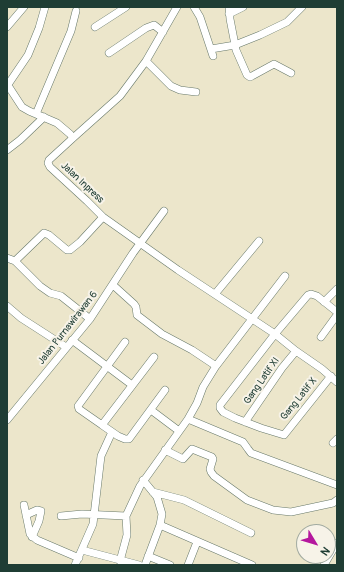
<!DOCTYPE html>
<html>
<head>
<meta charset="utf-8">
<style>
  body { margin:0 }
  #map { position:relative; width:344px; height:572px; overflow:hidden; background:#ece6cb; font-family:Pangolin,sans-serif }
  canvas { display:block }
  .frame { position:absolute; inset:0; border:8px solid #1f3d34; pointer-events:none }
  .north { position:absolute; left:296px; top:524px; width:40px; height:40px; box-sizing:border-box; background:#f7f3e8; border:1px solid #a1aaa0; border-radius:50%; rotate:128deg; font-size:11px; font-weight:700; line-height:16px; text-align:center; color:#1f3d34 }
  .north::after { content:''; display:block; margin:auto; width:14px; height:18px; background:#b5179e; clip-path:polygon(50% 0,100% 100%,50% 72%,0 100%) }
</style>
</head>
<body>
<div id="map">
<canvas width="344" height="572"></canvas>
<div class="frame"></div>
<div class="north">N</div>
</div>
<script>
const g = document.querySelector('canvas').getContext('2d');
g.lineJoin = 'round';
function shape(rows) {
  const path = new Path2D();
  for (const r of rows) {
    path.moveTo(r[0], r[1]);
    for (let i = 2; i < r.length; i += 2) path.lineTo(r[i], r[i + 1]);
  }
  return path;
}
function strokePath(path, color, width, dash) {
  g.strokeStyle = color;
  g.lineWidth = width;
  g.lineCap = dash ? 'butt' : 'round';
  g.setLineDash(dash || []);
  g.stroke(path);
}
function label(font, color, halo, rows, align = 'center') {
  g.font = font + ' Pangolin,sans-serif';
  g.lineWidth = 4;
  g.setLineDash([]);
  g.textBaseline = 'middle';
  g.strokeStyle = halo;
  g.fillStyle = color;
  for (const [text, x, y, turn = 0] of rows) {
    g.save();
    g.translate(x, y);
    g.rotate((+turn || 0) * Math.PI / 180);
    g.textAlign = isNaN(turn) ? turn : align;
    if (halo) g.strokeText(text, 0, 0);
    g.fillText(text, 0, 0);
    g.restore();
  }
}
const minor = shape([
  [177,7,146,61,120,96,73,138,49,160,48,163,50,167,87,201,103,217,178,270,275,334,296,351,322,369,337,382],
  [194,7,200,17,213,56],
  [229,7,230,19,236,50,247,75,250,77,252,76,274,64,291,73],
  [229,14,243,7],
  [7,27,24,7],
  [95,27,126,7],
  [211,49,235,45,260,35,287,22,302,7],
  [109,53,146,28,154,25,163,32],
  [146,61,171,86,180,90,196,92],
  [7,84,22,107,29,111,57,123,70,134,73,138],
  [7,86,28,55,39,28,45,7],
  [36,114,71,31,76,11],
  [7,150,20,140,44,117],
  [7,258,15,261,40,286,50,293,61,296,90,319],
  [15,261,44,233,49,235,67,250,70,250,80,242,103,217],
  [113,285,134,304,136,307,137,315,162,334,192,350,216,366],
  [215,294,259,241],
  [324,302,337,289],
  [7,306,21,318,66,347],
  [321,337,337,315],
  [72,340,132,385],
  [154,357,102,425,118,436,125,439,129,439,165,390],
  [331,376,284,435,261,428,235,418,223,412,220,408,220,405,275,334,308,295,311,294,317,296,337,312],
  [151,410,179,431],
  [188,419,243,442,248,449,251,453,337,485],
  [7,420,90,319,133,253,164,211],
  [245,422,282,368,296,351],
  [102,425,79,409,78,406,125,342],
  [333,443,337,439],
  [165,450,183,459,192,449,212,457,213,459,210,469,211,472,214,476,247,500,273,510,291,512,333,503,337,500],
  [143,480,157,497,162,514,160,525,145,565],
  [153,492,184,500,251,533],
  [24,505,30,534,37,540,79,558],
  [26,515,37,510,41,511,39,521,32,537],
  [61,516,82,514,126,516],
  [160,525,252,565],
  [82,550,139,565],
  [148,556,170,565],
  [120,561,127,535,126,516,140,486,188,419,197,403,203,387,216,366,285,276],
  [75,565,93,524,101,456,112,432],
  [188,565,197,542],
  [324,565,337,543]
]);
strokePath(minor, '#677869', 8);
strokePath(minor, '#fff', 7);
label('10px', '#1f3d34', '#f7f3e8', [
  ["Jalan Inpress",82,183,43],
  ["Jalan Purnawirawan 6",68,328,-52],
  ["Gang Latif XI",262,381,-55],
  ["Gang Latif X",299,399,-51]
]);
</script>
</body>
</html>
